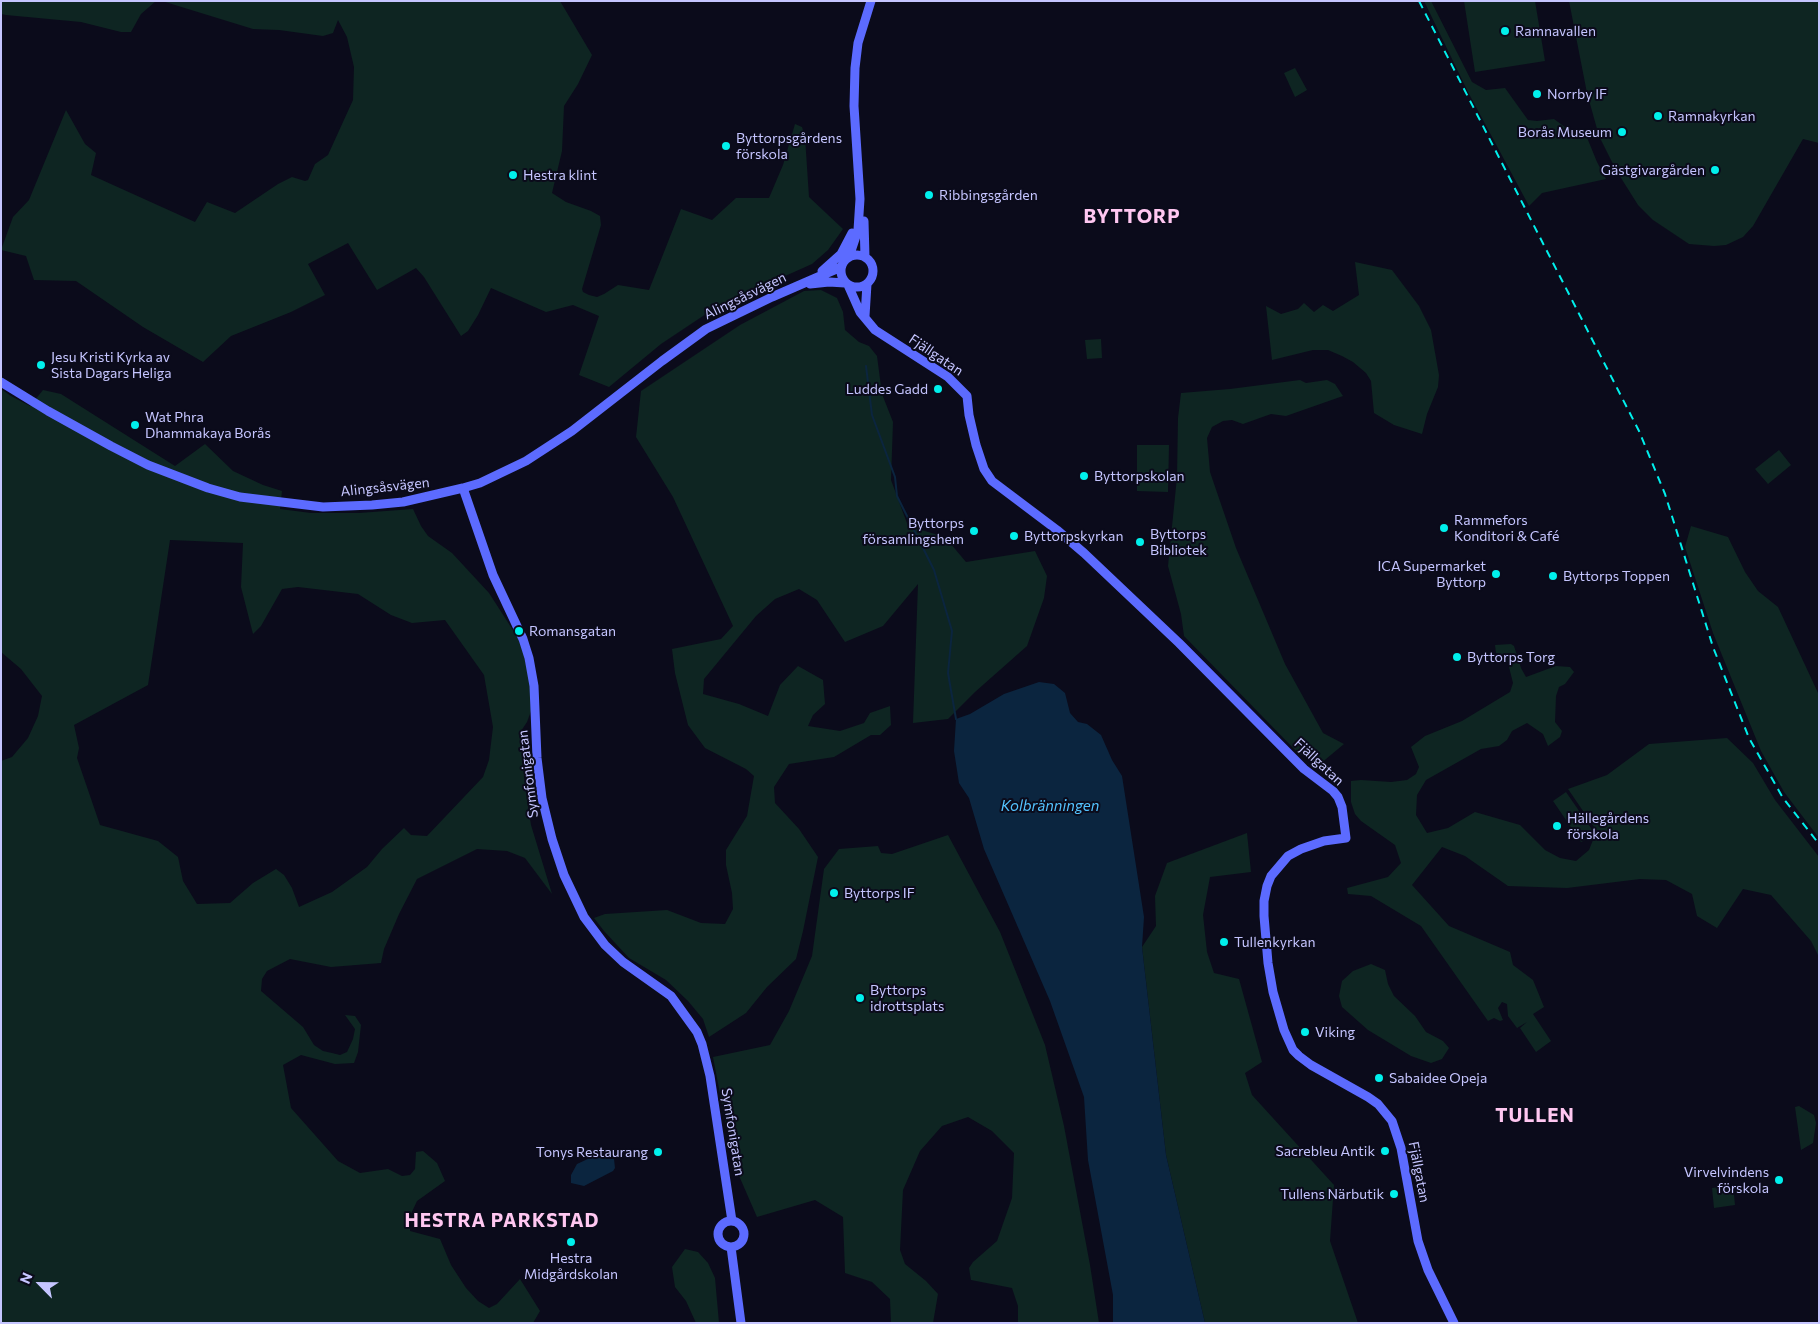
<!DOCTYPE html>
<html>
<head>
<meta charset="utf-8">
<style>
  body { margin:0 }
  #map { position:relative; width:1820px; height:1324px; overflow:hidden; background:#0b0b1b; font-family:Commissioner,sans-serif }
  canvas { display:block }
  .frame { position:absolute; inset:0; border:2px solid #c5c5ff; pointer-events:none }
  .north { position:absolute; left:15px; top:1259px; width:50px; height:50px; -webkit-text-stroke:4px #0b0b1b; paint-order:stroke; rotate:293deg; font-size:14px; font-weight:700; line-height:20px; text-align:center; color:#c5c5ff }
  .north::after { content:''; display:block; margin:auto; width:18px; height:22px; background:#c5c5ff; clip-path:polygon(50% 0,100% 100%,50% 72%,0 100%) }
</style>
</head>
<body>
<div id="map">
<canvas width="1820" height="1324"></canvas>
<div class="frame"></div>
<div class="north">N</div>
</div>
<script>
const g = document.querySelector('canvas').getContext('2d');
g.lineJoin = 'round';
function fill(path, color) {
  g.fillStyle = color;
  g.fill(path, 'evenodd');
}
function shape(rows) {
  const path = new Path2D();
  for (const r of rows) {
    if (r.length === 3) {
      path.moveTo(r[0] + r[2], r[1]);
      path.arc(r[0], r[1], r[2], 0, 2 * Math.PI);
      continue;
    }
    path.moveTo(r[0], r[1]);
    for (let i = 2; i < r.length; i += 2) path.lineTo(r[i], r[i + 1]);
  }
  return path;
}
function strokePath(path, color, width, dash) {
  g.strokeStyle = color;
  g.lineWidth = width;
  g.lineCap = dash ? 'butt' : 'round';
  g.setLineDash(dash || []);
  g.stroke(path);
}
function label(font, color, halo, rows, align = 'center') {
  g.font = font + ' Commissioner,sans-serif';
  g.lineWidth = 4;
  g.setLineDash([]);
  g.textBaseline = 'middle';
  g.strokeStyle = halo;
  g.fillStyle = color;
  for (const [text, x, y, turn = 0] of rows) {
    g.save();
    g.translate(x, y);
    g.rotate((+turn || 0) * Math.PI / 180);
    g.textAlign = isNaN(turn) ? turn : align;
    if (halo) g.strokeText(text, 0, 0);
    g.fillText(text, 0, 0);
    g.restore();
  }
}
fill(shape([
  [1,1,156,1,141,14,131,32,121,32,81,22,6,15,1,14],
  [162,1,560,1,592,55,578,84,564,106,562,151,552,193,566,202,591,211,600,216,601,225,582,289,583,292,589,295,597,297,604,294,618,285,649,290,681,209,712,220,736,198,769,198,783,165,795,124,802,127,805,137,809,197,843,229,828,250,812,264,718,306,661,344,609,387,579,375,599,316,573,305,546,312,491,288,478,315,468,331,461,336,424,277,416,268,377,290,348,243,308,264,325,295,291,312,231,336,203,362,143,327,76,281,34,280,26,256,1,250,13,217,29,200,66,110,85,144,96,153,91,175,195,222,207,202,235,213,278,184,292,177,305,181,308,180,315,164,328,155,353,100,354,67,347,37,338,20,333,33,323,36,279,30,253,29],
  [1424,1,1431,1,1472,82,1486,90,1505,88,1528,120,1537,121,1554,119,1573,133,1586,135,1597,162,1606,179,1542,193,1529,206,1468,92],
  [1464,1,1535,1,1545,61,1475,72],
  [1569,1,1819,1,1819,143,1803,139,1753,226,1743,237,1726,245,1714,246,1689,244,1653,220,1638,205,1616,170,1599,136,1587,93],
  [1295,68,1307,90,1295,97,1284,73],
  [1355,262,1392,270,1419,306,1431,330,1439,375,1438,387,1427,414,1422,434,1394,425,1374,413,1371,381,1366,373,1353,362,1342,356,1328,350,1313,350,1272,360,1266,306,1281,314,1298,309,1304,303,1314,312,1323,305,1333,311,1359,295],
  [821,290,837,298,843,312,845,330,859,342,869,346,877,356,882,394,893,422,891,480,908,526,945,537,966,562,1035,551,1047,576,1044,598,1027,646,975,692,948,719,913,723,918,584,883,626,845,642,817,600,799,589,775,599,756,616,704,679,703,694,739,704,768,716,780,685,798,666,823,680,825,704,813,715,808,726,840,731,864,723,870,713,890,706,891,725,880,735,871,735,834,757,789,764,774,787,775,803,799,829,818,857,803,931,796,959,767,987,746,1013,709,1037,703,1019,688,1001,666,980,629,958,604,931,594,918,605,914,667,910,701,923,725,924,733,909,732,893,726,865,726,850,747,816,754,776,746,769,705,748,688,725,675,673,672,649,721,639,733,626,673,497,636,437,641,391,740,325,804,291],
  [1101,339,1102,358,1087,359,1085,340],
  [1300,380,1306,383,1327,380,1335,384,1343,396,1286,416,1271,414,1243,424,1232,420,1223,421,1212,427,1207,438,1210,472,1236,548,1285,664,1323,733,1344,744,1320,764,1298,753,1184,636,1181,614,1168,566,1177,477,1178,418,1181,393,1230,389],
  [1,389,11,396,30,406,43,390,61,394,175,466,205,444,233,471,263,485,282,491,280,509,311,513,359,513,413,509,421,526,428,536,452,553,489,593,518,638,524,655,530,682,531,711,527,722,521,731,525,787,531,825,552,894,525,858,507,851,477,849,417,879,399,914,384,949,381,963,331,967,290,959,267,971,262,979,261,991,303,1027,314,1045,323,1051,332,1053,340,1055,347,1052,353,1039,355,1029,345,1015,355,1016,361,1025,358,1052,354,1063,335,1064,301,1055,283,1065,291,1108,338,1161,360,1173,388,1169,402,1176,410,1175,415,1169,416,1152,423,1151,437,1163,445,1181,417,1201,410,1216,410,1231,440,1239,451,1265,466,1288,478,1301,489,1308,497,1304,520,1279,540,1311,533,1323,1,1323,1,761,12,757,28,738,38,716,42,696,21,669,1,652],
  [170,540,243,543,241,587,253,634,261,626,282,589,298,587,358,594,391,615,412,623,445,620,484,675,493,727,489,760,483,777,427,836,411,835,404,828,382,849,367,867,332,892,299,907,292,888,284,875,276,869,253,883,230,903,197,904,183,881,178,857,158,841,100,825,77,758,79,748,74,725,148,685],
  [1137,445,1169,445,1168,492,1137,491],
  [1779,450,1791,465,1768,484,1755,469],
  [1691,526,1728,537,1745,572,1758,591,1778,607,1819,695,1819,838,1784,792,1761,751,1713,633,1685,547],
  [1511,644,1514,646,1521,668,1526,677,1556,666,1570,667,1574,672,1565,684,1559,687,1556,696,1555,722,1562,731,1560,737,1548,746,1543,734,1527,723,1512,731,1507,740,1499,746,1481,749,1426,780,1417,795,1416,815,1427,833,1448,828,1475,812,1520,825,1545,850,1560,858,1576,861,1589,850,1595,835,1581,842,1553,801,1566,792,1595,834,1594,827,1568,789,1607,775,1649,744,1727,738,1753,763,1775,800,1819,857,1819,957,1811,941,1771,895,1743,889,1717,928,1697,916,1692,894,1666,880,1640,879,1567,888,1508,886,1465,856,1442,847,1412,885,1449,926,1510,952,1513,965,1533,980,1544,1007,1533,1014,1551,1041,1536,1052,1520,1028,1527,1022,1517,1028,1508,1016,1507,1004,1502,1002,1498,1008,1503,1020,1500,1021,1494,1018,1488,1021,1421,926,1371,896,1348,894,1347,888,1388,877,1401,863,1395,845,1361,821,1355,814,1351,802,1351,781,1361,780,1391,782,1407,780,1416,774,1419,767,1411,747,1425,736,1462,721,1510,692,1513,683,1506,655,1496,653,1495,645],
  [1247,833,1251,872,1210,877,1203,915,1207,952,1214,973,1239,979,1262,1062,1245,1073,1252,1095,1334,1185,1330,1241,1358,1323,1205,1323,1166,1155,1142,947,1156,926,1155,896,1167,863],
  [948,835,1000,932,1045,1045,1064,1126,1090,1265,1099,1323,1018,1323,1018,1306,1012,1288,971,1280,969,1268,973,1262,997,1241,1012,1198,1014,1153,992,1131,968,1117,942,1126,920,1151,903,1190,900,1250,905,1264,926,1281,938,1294,933,1323,891,1323,890,1299,872,1282,845,1273,843,1217,815,1200,757,1217,733,1162,713,1057,770,1045,789,1011,812,956,824,869,839,849,878,846,881,853,892,854],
  [1371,964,1385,970,1388,984,1394,996,1415,1016,1426,1032,1443,1041,1449,1048,1442,1059,1431,1063,1411,1056,1368,1030,1342,1007,1339,996,1342,981,1353,971],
  [1799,1106,1814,1115,1816,1123,1813,1143,1801,1150,1795,1107],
  [1733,1185,1735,1205,1714,1208,1712,1188],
  [685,1249,698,1252,708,1263,715,1278,719,1323,696,1323,686,1301,675,1287,672,1267]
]), '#0e2522');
fill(shape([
  [1039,682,1054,684,1065,693,1070,713,1078,722,1087,724,1101,735,1112,760,1122,776,1144,917,1142,947,1166,1155,1205,1323,1113,1323,1113,1295,1088,1160,1084,1097,1050,1001,984,849,969,798,959,783,954,751,956,719,970,714,1004,694],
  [592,1157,614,1159,615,1168,613,1171,584,1186,571,1183,571,1175,577,1164]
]), '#0b253f');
strokePath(shape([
  [866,366,872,415,895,477,897,496,934,570,952,631,948,673,956,719]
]), '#0b253f', 2);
strokePath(shape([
  [864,221,865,257],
  [857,271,16],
  [849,257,858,230,860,199,854,106,855,68,858,43,871,1],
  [822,271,841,254,852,233],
  [810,284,829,282,845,283],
  [848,285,860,312,875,330,948,377,967,396,969,415,976,445,984,469,992,481,1057,530,1084,553,1179,643,1304,769,1333,791,1338,797,1342,807,1346,838,1324,841,1301,849,1288,856,1271,876,1267,886,1264,901,1264,916,1268,963,1273,992,1284,1030,1293,1050,1299,1056,1311,1065,1368,1097,1378,1104,1392,1121,1401,1148,1418,1241,1428,1270,1454,1323],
  [865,316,867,284],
  [1,382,48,411,111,446,148,465,208,488,240,497,323,507,372,505,403,502,463,488,480,483,526,461,572,431,662,361,706,329,772,297,841,267],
  [463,488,493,575,523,639,529,658,534,686,537,758,542,798,552,839,564,875,584,917,605,945,623,962,671,996,697,1032,702,1044,710,1076,732,1221],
  [731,1234,13],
  [731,1247,741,1323]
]), '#5c6bff', 9);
strokePath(shape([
  [1419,1,1639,431,1665,494,1713,647,1749,738,1783,798,1819,844]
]), '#00f0ec', 2, [8, 6]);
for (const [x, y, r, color] of [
  [1505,31,5,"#00f0ec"],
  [1537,94,5,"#00f0ec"],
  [1658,116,5,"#00f0ec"],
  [1622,132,5,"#00f0ec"],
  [726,146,5,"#00f0ec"],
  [1715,170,5,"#00f0ec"],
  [513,175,5,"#00f0ec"],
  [929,195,5,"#00f0ec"],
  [41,365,5,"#00f0ec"],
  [938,389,5,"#00f0ec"],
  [135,425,5,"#00f0ec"],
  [1084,476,5,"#00f0ec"],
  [1444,528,5,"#00f0ec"],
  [974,531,5,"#00f0ec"],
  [1014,536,5,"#00f0ec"],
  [1140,542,5,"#00f0ec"],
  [1496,574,5,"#00f0ec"],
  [1553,576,5,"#00f0ec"],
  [519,631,5,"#00f0ec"],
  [1457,657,5,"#00f0ec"],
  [1557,826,5,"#00f0ec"],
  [834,893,5,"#00f0ec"],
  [1224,942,5,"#00f0ec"],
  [860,998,5,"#00f0ec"],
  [1305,1032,5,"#00f0ec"],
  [1379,1078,5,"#00f0ec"],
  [1385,1151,5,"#00f0ec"],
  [658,1152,5,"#00f0ec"],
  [1779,1180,5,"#00f0ec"],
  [1394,1194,5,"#00f0ec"],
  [571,1242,5,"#00f0ec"]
]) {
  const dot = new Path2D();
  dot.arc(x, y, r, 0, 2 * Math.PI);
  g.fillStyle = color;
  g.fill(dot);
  strokePath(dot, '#0b0b1b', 2);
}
label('14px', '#c5c5ff', '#0b0b1b', [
  ["Ramnavallen",1515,31],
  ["Norrby IF",1547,94],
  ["Ramnakyrkan",1668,116],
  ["Borås Museum",1612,132,"right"],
  ["Byttorpsgårdens",736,138],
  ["förskola",736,154],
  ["Gästgivargården",1705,170,"right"],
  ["Hestra klint",523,175],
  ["Ribbingsgården",939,195],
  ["Jesu Kristi Kyrka av",51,357],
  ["Sista Dagars Heliga",51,373],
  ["Luddes Gadd",928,389,"right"],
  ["Wat Phra",145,417],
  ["Dhammakaya Borås",145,433],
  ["Byttorpskolan",1094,476],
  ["Rammefors",1454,520],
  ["Konditori & Café",1454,536],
  ["Byttorps",964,523,"right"],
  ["församlingshem",964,539,"right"],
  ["Byttorps",1150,534],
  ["Bibliotek",1150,550],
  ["Byttorpskyrkan",1024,536],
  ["ICA Supermarket",1486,566,"right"],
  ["Byttorp",1486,582,"right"],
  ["Byttorps Toppen",1563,576],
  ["Romansgatan",529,631],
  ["Byttorps Torg",1467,657],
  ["Hällegårdens",1567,818],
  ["förskola",1567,834],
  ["Byttorps IF",844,893],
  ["Tullenkyrkan",1234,942],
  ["Byttorps",870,990],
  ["idrottsplats",870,1006],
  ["Viking",1315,1032],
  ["Sabaidee Opeja",1389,1078],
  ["Sacrebleu Antik",1375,1151,"right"],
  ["Tonys Restaurang",648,1152,"right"],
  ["Virvelvindens",1769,1172,"right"],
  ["förskola",1769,1188,"right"],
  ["Tullens Närbutik",1384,1194,"right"],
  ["Hestra",571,1258,"center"],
  ["Midgårdskolan",571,1274,"center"]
], 'left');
label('14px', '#c5c5ff', '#0b0b1b', [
  ["Alingsåsvägen",745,296,-26],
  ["Fjällgatan",936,355,34],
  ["Alingsåsvägen",385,487,-6],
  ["Fjällgatan",1319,762,43],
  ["Symfonigatan",528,774,-97],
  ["Symfonigatan",733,1132,81],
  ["Fjällgatan",1419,1172,79]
]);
label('italic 15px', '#53c3ff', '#0b0b1b', [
  ["Kolbränningen",1050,806]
]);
g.letterSpacing = '1px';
label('bold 19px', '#ffc7f1', '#0b0b1b', [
  ["BYTTORP",1132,217],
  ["TULLEN",1535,1116],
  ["HESTRA PARKSTAD",502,1221]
]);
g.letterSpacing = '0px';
</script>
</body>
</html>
